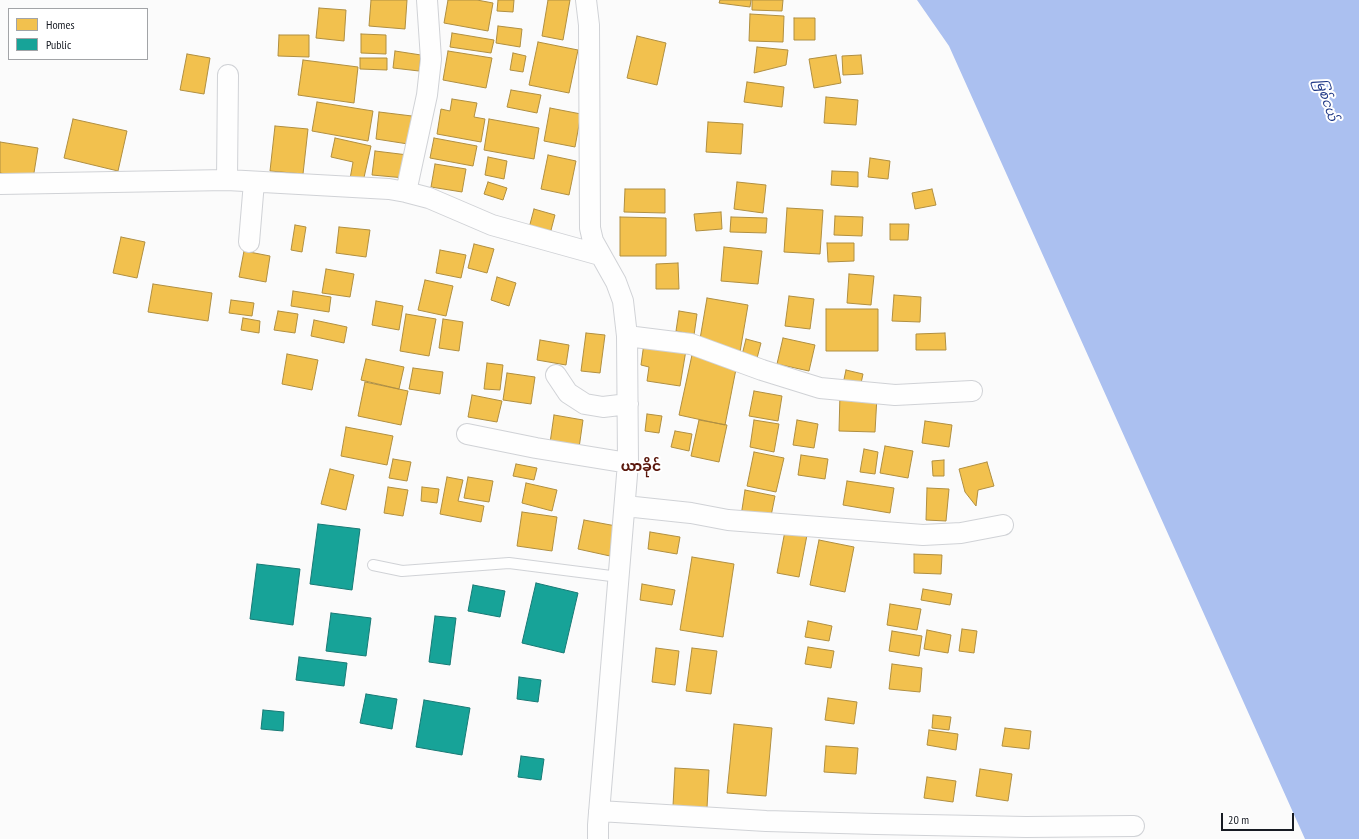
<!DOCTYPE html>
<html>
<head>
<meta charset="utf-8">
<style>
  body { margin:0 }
  #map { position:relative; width:1359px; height:839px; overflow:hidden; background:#fbfbfb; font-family:"PT Sans Narrow",sans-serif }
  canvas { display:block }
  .legend { position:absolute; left:8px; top:8px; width:140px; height:52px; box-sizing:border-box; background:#fff; border:1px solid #a2a4a7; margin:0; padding:5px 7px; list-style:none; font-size:12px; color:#171b23 }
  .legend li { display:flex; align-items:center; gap:8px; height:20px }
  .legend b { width:20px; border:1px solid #a2a4a7 }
  .scale { position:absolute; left:1221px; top:813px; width:73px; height:18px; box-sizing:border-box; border:2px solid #171b23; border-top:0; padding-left:5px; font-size:12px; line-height:14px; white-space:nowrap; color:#171b23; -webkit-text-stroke:3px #fff; paint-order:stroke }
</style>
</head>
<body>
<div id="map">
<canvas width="1359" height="839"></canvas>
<ul class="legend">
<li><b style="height:11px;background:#f2c14e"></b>Homes</li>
<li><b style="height:11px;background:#17a398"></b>Public</li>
</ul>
<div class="scale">20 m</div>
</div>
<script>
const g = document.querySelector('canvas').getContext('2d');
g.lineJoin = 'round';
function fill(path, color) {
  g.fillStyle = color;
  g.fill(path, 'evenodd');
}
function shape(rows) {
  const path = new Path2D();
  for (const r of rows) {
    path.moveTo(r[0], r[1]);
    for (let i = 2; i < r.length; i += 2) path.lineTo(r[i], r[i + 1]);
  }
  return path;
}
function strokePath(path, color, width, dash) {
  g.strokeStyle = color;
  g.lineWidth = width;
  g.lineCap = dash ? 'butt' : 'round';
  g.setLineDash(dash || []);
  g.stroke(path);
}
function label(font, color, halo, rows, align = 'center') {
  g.font = font + ' "PT Sans Narrow","Noto Sans Myanmar",sans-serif';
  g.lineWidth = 4;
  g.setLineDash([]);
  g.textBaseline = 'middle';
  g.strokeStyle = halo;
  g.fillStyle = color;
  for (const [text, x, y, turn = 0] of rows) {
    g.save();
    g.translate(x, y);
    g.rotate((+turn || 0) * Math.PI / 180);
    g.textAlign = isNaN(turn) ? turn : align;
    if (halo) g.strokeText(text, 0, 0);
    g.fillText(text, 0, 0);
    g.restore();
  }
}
fill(shape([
  [917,0,1359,0,1359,839,1305,839,949,46]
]), '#abc0f0');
const homes = shape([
  [371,0,407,0,405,29,369,26,371,0],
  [448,0,477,0,493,3,488,31,444,23,448,0],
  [498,0,514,0,513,12,497,11,498,0],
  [548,0,570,0,563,40,542,36,548,0],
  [720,0,751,0,750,7,719,3,720,0],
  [752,0,783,0,782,11,752,10,752,0],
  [319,8,346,10,344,41,316,38,319,8],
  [750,14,784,16,783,42,749,41,750,14],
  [794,18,815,18,815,40,794,40,794,18],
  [498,26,522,29,520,47,496,43,498,26],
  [452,33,494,40,491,53,450,47,452,33],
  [361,34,386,35,386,54,361,53,361,34],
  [279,35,309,35,309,57,278,56,279,35],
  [637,36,666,43,657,85,627,78,637,36],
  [538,42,578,50,569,93,529,85,538,42],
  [757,47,788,50,786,65,754,73,757,47],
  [395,51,421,55,419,71,393,68,395,51],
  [448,51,492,58,486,88,443,80,448,51],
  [513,53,526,56,523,72,510,70,513,53],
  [187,54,210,58,204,94,180,90,187,54],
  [836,55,841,83,814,88,809,59,836,55],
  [861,55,863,74,843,75,842,56,861,55],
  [360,58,387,58,387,70,360,69,360,58],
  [303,60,358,67,354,103,298,95,303,60],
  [747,82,784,87,782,107,744,102,747,82],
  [511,90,541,95,537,113,507,107,511,90],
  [826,97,858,100,856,125,824,123,826,97],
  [452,99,477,103,474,117,485,119,481,142,437,134,441,109,450,111,452,99],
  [317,102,373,111,368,141,312,131,317,102],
  [550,108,581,114,575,147,544,141,550,108],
  [379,112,412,116,408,144,376,139,379,112],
  [73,119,127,131,118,171,64,158,73,119],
  [489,119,539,128,534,159,484,150,489,119],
  [708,122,743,124,741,154,706,152,708,122],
  [275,126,308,129,303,174,270,171,275,126],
  [335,138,371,146,363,182,350,179,353,162,331,157,335,138],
  [434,138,477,146,473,166,430,158,434,138],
  [0,142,38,148,33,179,0,173,0,142],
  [375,151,408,155,405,178,372,175,375,151],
  [548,155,576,161,569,195,541,189,548,155],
  [488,157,507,161,504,179,485,175,488,157],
  [870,158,890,161,888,179,868,177,870,158],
  [435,164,466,169,462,192,431,187,435,164],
  [832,171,858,172,858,187,831,185,832,171],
  [488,182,507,188,503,200,484,194,488,182],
  [737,182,766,185,763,213,734,209,737,182],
  [625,189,665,189,665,213,624,212,625,189],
  [932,189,936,205,915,209,912,193,932,189],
  [787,208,823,210,820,254,784,252,787,208],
  [534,209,555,215,550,234,529,228,534,209],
  [721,212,722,229,696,231,694,214,721,212],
  [835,216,863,217,862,236,834,235,835,216],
  [620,217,666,218,666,256,620,256,620,217],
  [731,217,767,218,766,233,730,232,731,217],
  [890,224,909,224,908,240,890,240,890,224],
  [295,225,306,227,302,252,291,250,295,225],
  [339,227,370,230,366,257,336,253,339,227],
  [121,237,145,242,137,278,113,273,121,237],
  [827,243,854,243,854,261,828,262,827,243],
  [474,244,494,249,487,273,468,268,474,244],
  [724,247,762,251,758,284,721,281,724,247],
  [440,250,466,255,461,278,436,273,440,250],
  [244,251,270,256,266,282,239,277,244,251],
  [678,263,679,289,656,289,656,264,678,263],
  [326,269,354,274,350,297,322,293,326,269],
  [849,274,874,276,871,305,847,303,849,274],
  [497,277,516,283,509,306,491,300,497,277],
  [425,280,453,286,446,316,418,310,425,280],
  [153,284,212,293,208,321,148,312,153,284],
  [293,291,331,297,329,312,291,306,293,291],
  [894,295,921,297,920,322,892,321,894,295],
  [789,296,814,299,810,329,785,326,789,296],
  [707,298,748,305,740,352,699,345,707,298],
  [231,300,254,303,252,316,229,313,231,300],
  [376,301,403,306,399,330,372,325,376,301],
  [826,309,878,309,878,351,826,351,826,309],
  [278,311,298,314,295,333,274,330,278,311],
  [679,311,697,314,694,335,676,331,679,311],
  [406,314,436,319,429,356,400,351,406,314],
  [243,318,260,321,259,333,241,330,243,318],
  [443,319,463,322,459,351,439,348,443,319],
  [314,320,347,327,344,343,311,336,314,320],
  [586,333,605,335,600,373,581,371,586,333],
  [945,333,946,350,916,350,916,334,945,333],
  [783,338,815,345,809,371,777,364,783,338],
  [746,339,761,343,756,362,741,359,746,339],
  [540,340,569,345,566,365,537,360,540,340],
  [644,343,686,350,680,386,647,381,649,367,641,365,644,343],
  [287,354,318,360,312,390,282,384,287,354],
  [692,355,737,364,725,425,679,415,692,355],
  [366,359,404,367,399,389,361,380,366,359],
  [487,363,503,365,500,390,484,389,487,363],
  [413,368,443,372,440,394,409,389,413,368],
  [846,370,863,374,860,388,843,384,846,370],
  [507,373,535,377,531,404,503,400,507,373],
  [365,382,408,391,401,425,358,416,365,382],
  [754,391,782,396,778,421,749,416,754,391],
  [840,394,877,396,875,432,839,431,840,394],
  [472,395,502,401,497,422,468,417,472,395],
  [647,414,662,416,659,433,645,431,647,414],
  [554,415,583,420,579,448,550,443,554,415],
  [699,420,727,425,719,462,691,456,699,420],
  [754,420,779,424,774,452,750,447,754,420],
  [797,420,818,424,814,448,793,445,797,420],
  [925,421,952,425,949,447,922,443,925,421],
  [346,427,393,436,387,465,341,456,346,427],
  [675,431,692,434,689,451,671,447,675,431],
  [885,446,913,451,908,478,880,473,885,446],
  [864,449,878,452,875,474,860,472,864,449],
  [754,452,784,458,776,492,747,486,754,452],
  [801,455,828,459,825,479,798,475,801,455],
  [393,459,411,462,407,481,389,478,393,459],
  [944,460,944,476,933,476,932,461,944,460],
  [987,462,994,486,978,490,976,506,965,492,959,469,987,462],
  [516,464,537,468,534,480,513,476,516,464],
  [330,469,354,475,346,510,321,504,330,469],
  [447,477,463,480,458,501,484,506,481,522,440,514,447,477],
  [468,477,493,481,489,502,464,498,468,477],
  [847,481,894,488,890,513,843,505,847,481],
  [526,483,557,490,552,511,522,503,526,483],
  [388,487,408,490,403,516,384,513,388,487],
  [422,487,439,489,437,503,421,501,422,487],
  [927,488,949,489,946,521,926,520,927,488],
  [745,490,775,496,770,521,741,516,745,490],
  [522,512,557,517,552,551,517,546,522,512],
  [584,520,616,526,610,556,578,549,584,520],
  [785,531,807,535,799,577,777,573,785,531],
  [650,532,680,537,677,554,648,549,650,532],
  [819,540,854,547,845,592,810,585,819,540],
  [914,554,942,555,941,574,914,573,914,554],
  [692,557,734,564,723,637,680,630,692,557],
  [642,584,675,590,672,605,640,600,642,584],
  [923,589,952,594,950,605,921,600,923,589],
  [890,604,921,609,917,630,887,625,890,604],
  [808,621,832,626,829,641,805,637,808,621],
  [962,629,977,631,974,653,959,651,962,629],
  [927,630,951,635,948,653,924,649,927,630],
  [892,631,922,636,919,656,889,651,892,631],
  [808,647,834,651,831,668,805,664,808,647],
  [656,648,679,651,675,685,652,682,656,648],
  [692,648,717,651,711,694,686,691,692,648],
  [892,664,922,668,920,692,889,689,892,664],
  [828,698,857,702,854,724,825,720,828,698],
  [933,715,951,717,949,730,932,728,933,715],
  [734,724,772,728,766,796,727,793,734,724],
  [1005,728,1031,731,1029,749,1002,746,1005,728],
  [929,730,958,734,956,750,927,745,929,730],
  [826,746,858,748,856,774,824,772,826,746],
  [675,768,709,770,707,808,673,806,675,768],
  [980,769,1012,774,1008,801,976,796,980,769],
  [927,777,956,781,953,802,924,798,927,777]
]);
fill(homes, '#f2c14e');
strokePath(homes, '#b08f41', 1);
const public = shape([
  [318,524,360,529,352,590,310,584,318,524],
  [257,564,300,569,293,625,250,619,257,564],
  [536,583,578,593,564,653,522,643,536,583],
  [473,585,505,591,500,617,468,611,473,585],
  [331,613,371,618,366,656,326,651,331,613],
  [435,616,456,618,450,665,429,662,435,616],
  [299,657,347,663,344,686,296,680,299,657],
  [519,677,541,680,538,702,517,699,519,677],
  [366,694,397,699,392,729,360,723,366,694],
  [424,700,470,708,462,755,416,747,424,700],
  [263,710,284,712,283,731,261,729,263,710],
  [521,756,544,759,541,780,518,777,521,756]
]);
fill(public, '#17a398');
strokePath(public, '#177a75', 1);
const lane = shape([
  [373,565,402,571,509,563,619,577]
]);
const street = shape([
  [586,0,589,25,590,228,593,241,616,282,623,301,627,336,628,463,598,825,598,839],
  [227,180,228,75],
  [0,184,227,180,389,189,406,192,429,198,492,225,600,255],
  [406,192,427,95,431,59,427,0],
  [249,242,254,182],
  [627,336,691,344,762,370,820,388,895,395,972,391],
  [556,375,568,393,585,404,603,407,628,404],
  [467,434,536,448,628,463],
  [625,506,691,513,728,520,923,535,961,533,1003,525],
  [599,811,766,821,876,824,1026,827,1134,826]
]);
strokePath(lane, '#d0d2d6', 12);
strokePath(street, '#d0d2d6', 22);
strokePath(lane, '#fefefe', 10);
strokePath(street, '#fefefe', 20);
label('italic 13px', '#1f3886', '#fff', [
  ["မြစ်ငယ်",1326,100,72]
]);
label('bold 14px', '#5a170c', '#fff', [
  ["ယာခိုင်",641,467]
]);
</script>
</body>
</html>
